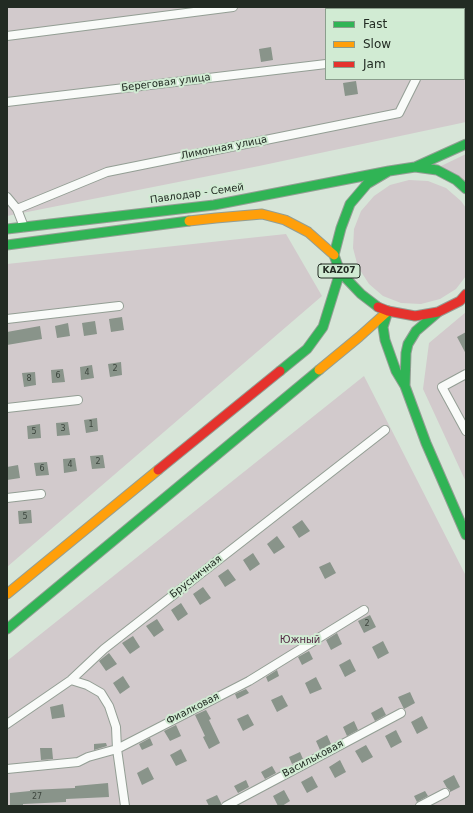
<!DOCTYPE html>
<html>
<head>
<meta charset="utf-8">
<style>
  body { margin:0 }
  #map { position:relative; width:473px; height:813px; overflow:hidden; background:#d7e5d8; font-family:"DejaVu Sans",sans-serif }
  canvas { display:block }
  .frame { position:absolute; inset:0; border:8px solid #222b23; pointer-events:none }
  .legend { position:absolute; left:325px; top:8px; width:140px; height:72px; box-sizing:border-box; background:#d1ebd3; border:1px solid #8b9e8d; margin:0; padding:5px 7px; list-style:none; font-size:12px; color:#222b23 }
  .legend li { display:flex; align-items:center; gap:8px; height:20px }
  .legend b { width:20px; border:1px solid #8b9e8d }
</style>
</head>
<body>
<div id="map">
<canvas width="473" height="813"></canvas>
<div class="frame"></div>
<ul class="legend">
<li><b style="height:5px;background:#30b455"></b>Fast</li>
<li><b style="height:5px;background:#ff9f0a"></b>Slow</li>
<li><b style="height:5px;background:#e5322d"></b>Jam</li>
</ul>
</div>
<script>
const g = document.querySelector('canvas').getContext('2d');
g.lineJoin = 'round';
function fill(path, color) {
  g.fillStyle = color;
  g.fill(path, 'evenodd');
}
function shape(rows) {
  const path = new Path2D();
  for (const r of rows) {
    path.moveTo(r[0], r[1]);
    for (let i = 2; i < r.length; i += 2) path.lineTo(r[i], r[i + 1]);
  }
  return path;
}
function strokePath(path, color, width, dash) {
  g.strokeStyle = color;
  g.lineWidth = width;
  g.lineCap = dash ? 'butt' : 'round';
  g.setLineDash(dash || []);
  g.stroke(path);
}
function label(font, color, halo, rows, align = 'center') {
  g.font = font + ' "DejaVu Sans",sans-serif';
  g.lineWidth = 4;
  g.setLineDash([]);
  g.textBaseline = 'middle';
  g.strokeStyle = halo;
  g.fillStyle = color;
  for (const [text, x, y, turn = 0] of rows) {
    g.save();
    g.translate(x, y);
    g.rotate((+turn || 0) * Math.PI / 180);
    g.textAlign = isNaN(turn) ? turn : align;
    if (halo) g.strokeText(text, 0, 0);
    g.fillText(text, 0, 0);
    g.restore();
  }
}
fill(shape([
  [7,7,466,7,466,122,259,166,7,216],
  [326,9,464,9,464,79,326,79],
  [466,154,466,183,439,167],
  [409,180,428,181,446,188,461,201,466,208,466,276,456,289,440,299,421,304,401,303,383,296,369,284,358,267,353,248,354,229,361,211,374,196,390,185],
  [286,234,322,296,7,567,7,264],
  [466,312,466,482,423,389,429,343],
  [364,376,466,576,466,806,7,806,7,661]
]), '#d2cacc');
fill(shape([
  [271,47,273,60,261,62,259,49],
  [356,81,358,94,345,96,343,83],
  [122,317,124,330,111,332,109,319],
  [95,321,97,334,84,336,82,323],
  [68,323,70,336,57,338,55,326],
  [40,326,42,339,7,345,7,332],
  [466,332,466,354,457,337],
  [121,362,122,375,110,377,108,364],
  [92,365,94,378,81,380,80,367],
  [63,369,65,382,52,383,51,370],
  [35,372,36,385,24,387,22,373],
  [97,418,98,431,86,433,84,420],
  [68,422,70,435,57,436,56,423],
  [40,424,41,438,28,439,27,426],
  [103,455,105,468,92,469,90,456],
  [75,458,77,471,64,473,63,459],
  [47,462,49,475,36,476,34,463],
  [18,465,20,478,7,480,7,467],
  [31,510,32,523,19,524,18,511],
  [302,520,310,531,299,538,292,527],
  [277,536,285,547,274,554,267,544],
  [253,553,260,564,250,571,243,560],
  [330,562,336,573,325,579,319,567],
  [228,569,236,580,225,587,218,576],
  [203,587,211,598,200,605,193,594],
  [181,603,188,614,178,621,171,610],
  [370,615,376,627,364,633,358,621],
  [157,619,164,630,154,637,146,626],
  [337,633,342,644,331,650,326,640],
  [133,636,140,647,130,654,122,643],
  [383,641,389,653,378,659,372,647],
  [309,651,313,659,302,665,298,657],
  [109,653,117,664,106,671,99,661],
  [350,659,356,671,345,677,339,665],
  [277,670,279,676,268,682,266,677],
  [123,676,130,687,120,694,113,683],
  [316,677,322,689,310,694,305,683],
  [246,689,249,693,237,699,235,694],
  [410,692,415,703,404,709,398,697],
  [282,695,288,706,277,712,271,700],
  [63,704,65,717,52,719,50,707],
  [382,707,386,715,375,721,371,713],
  [206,710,211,719,209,720,220,743,209,749,203,737,205,736,195,715],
  [248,714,254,725,243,731,237,719],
  [422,716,428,728,417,734,411,722],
  [354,721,358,730,347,736,343,727],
  [176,725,181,736,170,741,164,731],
  [396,730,402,742,391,748,385,736],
  [327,735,331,744,320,750,316,741],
  [150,738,153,745,142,750,139,744],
  [106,743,107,746,94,750,94,744],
  [366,745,373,757,362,763,355,751],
  [40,748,52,748,53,759,41,760],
  [181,749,187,761,176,766,170,755],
  [300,752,303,759,292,764,289,757],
  [340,760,346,772,335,778,329,767],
  [272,766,276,773,265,779,261,772],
  [148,767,154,779,142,785,137,773],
  [454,775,460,787,450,792,450,790,447,788,443,781],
  [312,776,318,787,307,793,301,782],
  [246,780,249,787,238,793,234,786],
  [108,783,109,797,66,799,66,802,23,804,23,805,10,806,10,793,30,791,30,790,75,788,75,786],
  [284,790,290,801,282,806,278,806,273,796],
  [425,791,428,796,417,802,414,796],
  [217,795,221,803,221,806,209,806,206,800]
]), '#89948a');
const street = shape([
  [452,9,452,7],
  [7,36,233,7],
  [464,42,466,42],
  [7,102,326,64],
  [7,197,17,209,24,227],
  [17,209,107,172,399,113,416,79],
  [7,319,119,306],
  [466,374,442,387,466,431],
  [7,408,78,400],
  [7,498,41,494],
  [71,680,87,685,101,693,109,706,116,727,117,749,125,806],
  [7,724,71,680,104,649,385,430],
  [7,769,78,762,88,757,117,749,249,681,364,610],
  [226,806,401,713],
  [420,806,445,793]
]);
const fast = shape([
  [415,167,466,144],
  [7,229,214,205,389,171],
  [7,245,189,221],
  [378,307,361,294,340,272,334,255,341,228,350,204,367,184,389,171,415,167,437,170,456,180,466,189],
  [388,311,383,327,385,340,396,371,405,386,426,443,466,535],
  [280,371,307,349,323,327,340,272],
  [405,386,406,353,408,344,416,331,437,313],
  [7,629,319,370]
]);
const slow = shape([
  [189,221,216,218,262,214,285,220,308,232,334,255],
  [319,370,359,337,388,311],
  [7,594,158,470]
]);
const jam = shape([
  [378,307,388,311,415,316,438,312,460,301,466,294],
  [158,470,280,371]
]);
strokePath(street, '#939e94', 10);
strokePath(fast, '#939e94', 11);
strokePath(slow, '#939e94', 11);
strokePath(jam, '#939e94', 11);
strokePath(street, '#f9fbf9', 8);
strokePath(fast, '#30b455', 9);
strokePath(slow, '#ff9f0a', 9);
strokePath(jam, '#e5322d', 9);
label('8px', '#3c453d', null, [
  ["2",115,369],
  ["4",87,373],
  ["6",58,376],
  ["8",29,379],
  ["1",91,425],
  ["3",63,429],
  ["5",34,432],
  ["2",98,462],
  ["4",70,465],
  ["6",42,469],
  ["5",25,517],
  ["2",367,624],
  ["27",37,797]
]);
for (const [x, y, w] of [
  [339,271,42]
]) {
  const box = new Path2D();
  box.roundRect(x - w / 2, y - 7, w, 14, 3);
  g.fillStyle = '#d1ebd3';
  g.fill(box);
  strokePath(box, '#222b23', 1);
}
label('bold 9px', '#222b23', null, [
  ["KAZ07",339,271]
]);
label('10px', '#222b23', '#d1ebd3', [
  ["Береговая улица",166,83,-7],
  ["Лимонная улица",224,148,-11],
  ["Павлодар - Семей",197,194,-8],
  ["Брусничная",196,577,-38],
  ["Фиалковая",193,709,-27],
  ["Васильковая",313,759,-28]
]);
label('10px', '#532a44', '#d1ebd3', [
  ["Южный",300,640]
]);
</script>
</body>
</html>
